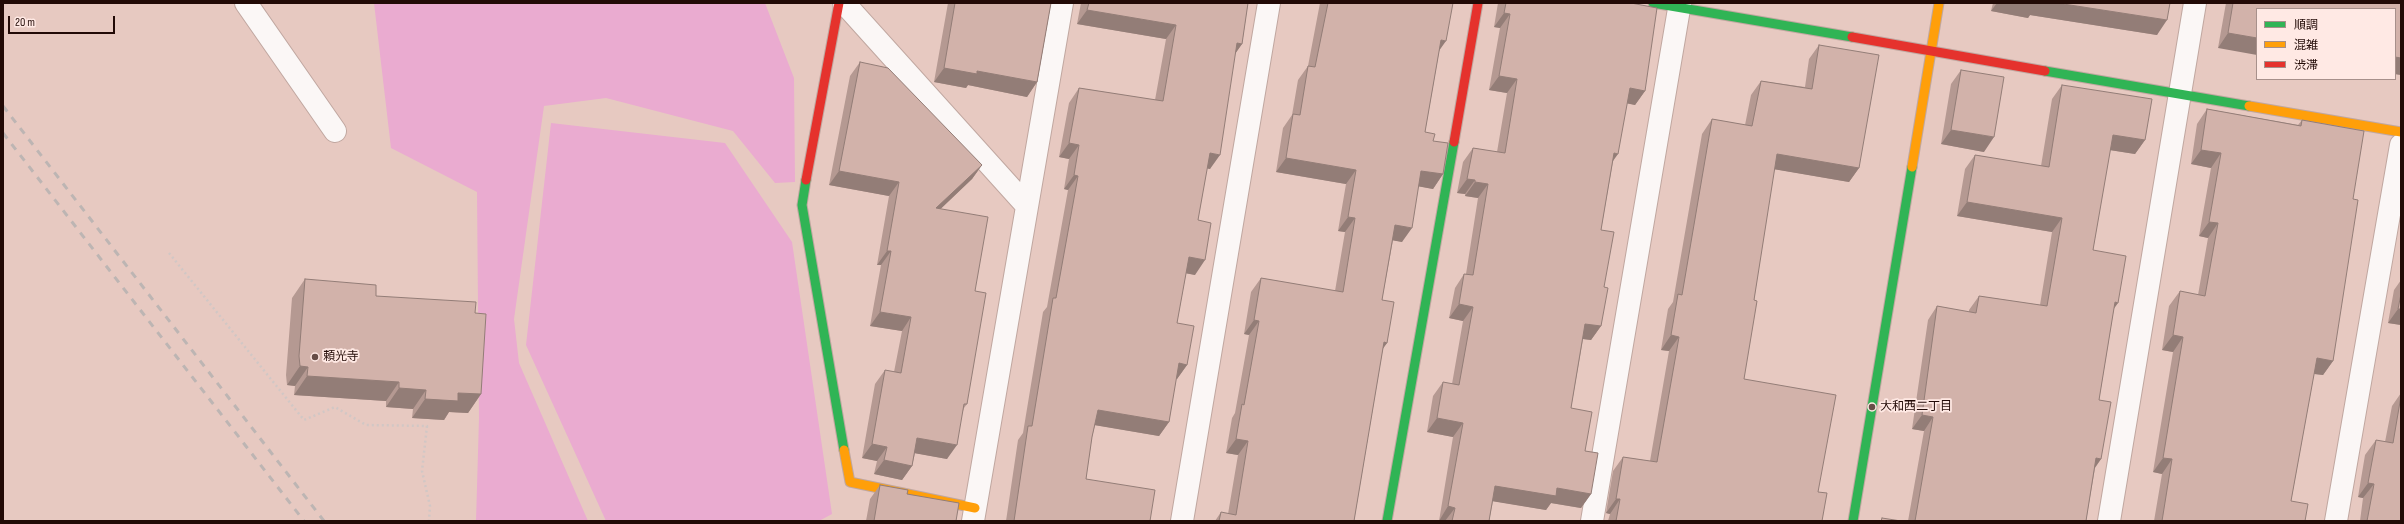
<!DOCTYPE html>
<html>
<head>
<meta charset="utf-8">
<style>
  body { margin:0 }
  #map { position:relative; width:2404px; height:524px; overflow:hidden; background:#e7c9c1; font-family:"Sofia Sans Condensed","Noto Sans JP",sans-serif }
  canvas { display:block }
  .frame { position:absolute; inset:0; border:4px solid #220a06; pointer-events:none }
  .legend { position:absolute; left:2256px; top:8px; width:140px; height:72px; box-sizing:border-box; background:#ffe9e4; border:1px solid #a7908b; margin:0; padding:5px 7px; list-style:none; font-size:12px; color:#220a06 }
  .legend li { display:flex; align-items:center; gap:8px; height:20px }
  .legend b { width:20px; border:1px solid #a7908b }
  .scale { position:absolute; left:8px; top:16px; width:107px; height:18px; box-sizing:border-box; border:2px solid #220a06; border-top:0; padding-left:5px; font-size:12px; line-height:14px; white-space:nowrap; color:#220a06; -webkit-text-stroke:3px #ffe9e4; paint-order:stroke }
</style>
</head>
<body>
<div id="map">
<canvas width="2404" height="524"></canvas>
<div class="frame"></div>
<ul class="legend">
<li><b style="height:5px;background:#30b455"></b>順調</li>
<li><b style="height:5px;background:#ff9f0a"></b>混雑</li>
<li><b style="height:5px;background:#e5322d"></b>渋滞</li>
</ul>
<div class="scale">20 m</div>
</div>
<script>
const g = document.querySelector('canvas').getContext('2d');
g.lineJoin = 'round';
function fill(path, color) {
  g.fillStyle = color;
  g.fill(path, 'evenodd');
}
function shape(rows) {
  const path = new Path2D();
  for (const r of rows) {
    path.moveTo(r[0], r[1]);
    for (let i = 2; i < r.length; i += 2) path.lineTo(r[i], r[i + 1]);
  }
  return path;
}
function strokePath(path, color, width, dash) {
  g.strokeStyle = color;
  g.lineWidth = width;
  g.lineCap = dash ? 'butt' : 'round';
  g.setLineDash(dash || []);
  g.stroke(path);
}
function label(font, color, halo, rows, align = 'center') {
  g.font = font + ' "Sofia Sans Condensed","Noto Sans JP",sans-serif';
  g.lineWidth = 3.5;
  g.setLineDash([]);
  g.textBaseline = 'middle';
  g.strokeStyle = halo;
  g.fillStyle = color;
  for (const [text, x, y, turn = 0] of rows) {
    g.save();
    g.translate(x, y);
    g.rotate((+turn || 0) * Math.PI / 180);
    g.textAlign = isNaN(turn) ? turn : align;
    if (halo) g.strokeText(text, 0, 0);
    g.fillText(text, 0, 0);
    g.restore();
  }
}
fill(shape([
  [374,3,765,3,794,78,795,182,775,183,733,131,606,98,544,106,514,319,519,363,588,521,476,521,479,418,477,192,391,148],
  [551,123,725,143,792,242,832,514,819,521,606,521,526,345]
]), '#eaabd0');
const street = shape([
  [246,3,335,131],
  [844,3,1027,206],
  [973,521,1062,3],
  [1182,521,1269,3],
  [1592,521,1680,3],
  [2109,521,2195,3],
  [2336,521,2401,145]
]);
const fast = shape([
  [1653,3,1852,37],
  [2045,71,2249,106],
  [806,180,802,205,844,450],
  [1387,521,1454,142],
  [1853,521,1912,167]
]);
const slow = shape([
  [2249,106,2401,132],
  [1912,167,1939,3],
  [844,450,850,482,975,508]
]);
const jam = shape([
  [1852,37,2045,71],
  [1454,142,1478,3],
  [806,180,839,3]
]);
strokePath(street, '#c0a7a0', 24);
strokePath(fast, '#c0a7a0', 11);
strokePath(slow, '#c0a7a0', 11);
strokePath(jam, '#c0a7a0', 11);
strokePath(shape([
  [169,253,304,420,335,407,366,425,427,426,422,471,430,506,429,521]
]), '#d1c7c5', 2.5, [2, 3]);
strokePath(street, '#fbf7f6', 22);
strokePath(fast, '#30b455', 9);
strokePath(slow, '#ff9f0a', 9);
strokePath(jam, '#e5322d', 9);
strokePath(shape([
  [3,106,324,521],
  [3,133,304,521]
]), '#bdb5b3', 3, [7, 7]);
fill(shape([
  [948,3,1051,3,1037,82,1027,97,968,85,966,88,934,82],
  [1081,3,1248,3,1242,44,1235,54,1210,169,1207,168,1198,220,1195,275,1186,273,1177,323,1187,365,1177,379,1176,379,1169,422,1159,436,1095,425,1092,437,1086,479,1150,521,1006,521,1018,440,1023,433,1043,312,1047,307,1068,190,1064,189,1069,159,1059,157,1069,103,1079,88,1155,100,1166,39,1077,24],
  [1320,3,1453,3,1439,52,1425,132,1433,141,1443,174,1433,189,1418,186,1402,242,1393,240,1382,300,1387,343,1383,348,1354,521,1215,521,1221,512,1228,514,1238,455,1226,453,1232,418,1235,413,1249,335,1244,334,1251,292,1261,278,1335,291,1345,232,1338,231,1346,184,1276,172,1283,128,1292,115,1298,80,1308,66],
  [1498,3,1631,3,1645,91,1635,105,1627,103,1613,161,1601,230,1604,287,1601,326,1591,340,1583,339,1571,408,1585,451,1591,494,1581,508,1551,503,1546,510,1493,501,1489,521,1439,521,1453,437,1427,432,1433,396,1443,382,1452,384,1463,321,1449,318,1455,288,1464,274,1466,274,1478,198,1465,196,1465,194,1457,193,1463,162,1473,148,1497,152,1507,93,1489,90,1500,28,1494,27],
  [1993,3,2170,3,2157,35,2030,15,2028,18,1991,11],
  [2226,3,2401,3,2401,75,2395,74,2395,9,2218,48],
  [1819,45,1859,168,1849,182,1774,169,1754,300,1744,379,1818,492,1822,521,1608,521,1610,514,1606,513,1613,471,1623,457,1650,461,1669,351,1661,350,1668,309,1673,302,1702,134,1712,119,1745,125,1751,95,1761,81,1805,87,1809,59],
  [860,62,982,165,972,179,940,209,975,291,967,404,964,408,947,459,915,453,912,466,902,480,874,474,877,461,862,458,875,384,885,370,894,372,902,331,870,326,881,265,877,265,889,196,829,185,850,76],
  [1961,70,1984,152,1941,144,1951,84],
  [2062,85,2145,140,2135,154,2110,150,2093,250,2114,308,2099,400,2101,459,2095,468,2086,521,1908,521,1924,431,1912,429,1928,320,1937,306,1969,312,1969,310,1979,296,2040,305,2052,232,1957,216,1965,169,1975,155,2041,166,2052,99],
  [2207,109,2298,125,2302,120,2353,199,2333,361,2323,375,2314,374,2291,501,2305,521,2154,521,2162,474,2153,472,2173,352,2162,350,2169,306,2180,291,2198,295,2208,238,2199,236,2211,168,2191,164,2197,124],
  [305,279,376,296,475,313,481,394,468,413,449,412,444,420,412,418,413,409,386,407,386,401,294,395,295,386,287,385,286,375,292,298],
  [2401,280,2401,325,2388,323,2394,290],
  [2401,393,2401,521,2360,521,2363,498,2358,497,2365,455,2376,440,2385,442,2392,406],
  [880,485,907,494,957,521,866,521,870,499]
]), '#b59992');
fill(shape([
  [1997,3,2057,3,2167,20,2157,35,2030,15,2028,18,1991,11],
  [1087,10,1176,25,1166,39,1077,24],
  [1504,13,1510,14,1500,28,1494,27],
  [2228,33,2257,38,2257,55,2218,48],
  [1441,40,1446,41,1436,55],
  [1237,43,1242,44,1232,58],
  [2395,57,2401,58,2401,75,2395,74],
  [944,68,977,71,1037,82,1027,97,968,85,966,88,934,82],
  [1499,76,1517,79,1507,93,1489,90],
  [1630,88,1645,91,1635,105,1620,102],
  [1951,130,1994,137,1984,152,1941,144],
  [2113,135,2145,140,2135,154,2103,149],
  [1069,143,1079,145,1069,159,1059,157],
  [2201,150,2221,153,2211,168,2191,164],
  [1210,153,1220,155,1210,169,1200,167],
  [1614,153,1618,154,1608,168],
  [1777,154,1859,168,1849,182,1767,168],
  [1286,158,1356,170,1346,184,1276,172],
  [982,165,972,179,927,222,936,208],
  [839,171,899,182,889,196,829,185],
  [1421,171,1443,174,1433,189,1411,185],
  [1074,175,1078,176,1068,190,1064,189],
  [1467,179,1475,180,1465,194,1457,193],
  [1475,182,1488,184,1478,198,1465,196],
  [1967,202,2062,218,2052,232,1957,216],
  [1348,217,1355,218,1345,232,1338,231],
  [2209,222,2218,223,2208,238,2199,236],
  [1395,225,1412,228,1402,242,1385,239],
  [887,251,891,251,881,265,877,265],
  [1189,257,1205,260,1195,275,1179,272],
  [2115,302,2118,303,2108,317],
  [1459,304,1473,307,1463,321,1449,318],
  [2398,309,2401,309,2401,325,2388,323],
  [880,312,911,317,902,331,870,326],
  [1254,320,1259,321,1249,335,1244,334],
  [1585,324,1601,326,1591,340,1575,338],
  [1671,335,1679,337,1669,351,1661,350],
  [2173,335,2183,337,2173,352,2162,350],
  [1384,342,1387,343,1377,357],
  [2317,358,2333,361,2323,375,2307,373],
  [1179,363,1187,365,1177,379,1169,378],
  [300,366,308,367,295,386,287,385],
  [307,376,399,382,386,401,294,395],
  [399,388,426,390,413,409,386,407],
  [458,393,481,394,468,413,449,412,444,420,412,418,425,399],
  [1098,410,1169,422,1159,436,1088,424],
  [1922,415,1933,417,1924,431,1912,429],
  [1437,418,1463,423,1453,437,1427,432],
  [917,438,957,445,947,459,908,452],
  [1236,439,1248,441,1238,455,1226,453],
  [872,444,887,447,877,461,862,458],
  [2096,458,2101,459,2091,473],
  [2163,458,2172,459,2162,474,2153,472],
  [884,460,912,466,902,480,874,474],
  [2368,483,2374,484,2363,498,2358,497],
  [1495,486,1557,488,1591,494,1581,508,1551,503,1546,510,1485,500],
  [1616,499,1620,499,1610,514,1606,513],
  [1448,506,1455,508,1445,521,1439,521]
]), '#937d77');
const building = shape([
  [955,3,1051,3,1037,82,977,71,977,74,944,68,955,3],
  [1089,3,1248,3,1242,44,1237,43,1220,155,1210,153,1198,220,1211,223,1205,260,1189,257,1177,323,1194,326,1187,365,1179,363,1169,422,1098,410,1092,437,1086,479,1155,490,1150,521,1014,521,1028,426,1032,426,1053,298,1056,298,1078,176,1074,175,1079,145,1069,143,1079,88,1163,101,1176,25,1087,10,1089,3],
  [1328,3,1453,3,1446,41,1441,40,1425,132,1435,134,1433,141,1448,143,1443,174,1421,171,1412,228,1395,225,1382,300,1394,302,1387,343,1384,342,1354,521,1219,521,1221,512,1236,515,1248,441,1236,439,1242,404,1244,405,1259,321,1254,320,1261,278,1343,292,1355,218,1348,217,1356,170,1286,158,1293,114,1300,115,1308,66,1315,67,1328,3],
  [1506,3,1631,3,1657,8,1645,91,1630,88,1618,154,1614,153,1601,230,1614,232,1604,287,1608,288,1601,326,1585,324,1571,408,1592,412,1585,451,1598,453,1591,494,1557,488,1556,496,1495,486,1489,521,1452,521,1455,508,1448,506,1463,423,1437,418,1443,382,1459,385,1473,307,1459,304,1464,274,1473,275,1488,184,1475,182,1475,180,1467,179,1473,148,1505,153,1517,79,1499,76,1510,14,1504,13,1506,3],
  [2057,3,2170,3,2167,20,2057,3],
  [2233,3,2401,3,2401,58,2395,57,2395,9,2257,9,2257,38,2228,33,2233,3],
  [1819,45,1879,55,1859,168,1777,154,1754,300,1757,301,1744,379,1836,395,1818,492,1827,493,1822,521,1616,521,1620,499,1616,499,1623,457,1657,462,1679,337,1671,335,1678,294,1682,295,1712,119,1752,126,1761,81,1812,89,1819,45],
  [860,62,888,68,982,165,936,208,988,217,975,291,986,293,967,404,964,404,957,445,917,438,912,466,884,460,887,447,872,444,885,370,901,373,911,317,880,312,891,251,887,251,899,182,839,171,860,62],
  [1961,70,2004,77,1994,137,1951,130,1961,70],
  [2062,85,2152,99,2145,140,2113,135,2093,250,2126,256,2118,303,2115,302,2099,400,2111,402,2101,459,2096,458,2086,521,1915,521,1933,417,1922,415,1937,306,1976,313,1979,296,2047,306,2062,218,1967,202,1975,155,2049,167,2062,85],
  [2207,109,2301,126,2302,120,2364,131,2353,199,2358,200,2333,361,2317,358,2291,501,2308,504,2305,521,2162,521,2172,459,2163,458,2183,337,2173,335,2180,291,2205,296,2218,223,2209,222,2221,153,2201,150,2207,109],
  [305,279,376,285,376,296,476,302,475,313,486,314,481,394,458,393,458,401,425,399,426,390,399,388,399,382,307,376,308,367,300,366,299,356,305,279],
  [2401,294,2401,309,2398,309,2401,294],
  [2401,396,2401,521,2367,521,2374,484,2368,483,2376,440,2393,443,2401,396],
  [880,485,908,490,907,494,959,503,956,521,957,521,874,521,880,485],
  [1882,518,1901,521,1881,521,1882,518]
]);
fill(building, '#d2b2aa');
strokePath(building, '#937d77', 1);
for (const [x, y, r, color] of [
  [315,357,4,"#674d47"],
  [1872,407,4,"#674d47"]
]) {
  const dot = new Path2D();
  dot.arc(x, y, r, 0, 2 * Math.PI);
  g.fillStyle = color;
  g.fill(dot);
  strokePath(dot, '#ffe9e4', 1.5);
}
label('12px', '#220a06', '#ffe9e4', [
  ["頼光寺",323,357],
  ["大和西二丁目",1880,407]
], 'left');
</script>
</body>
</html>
